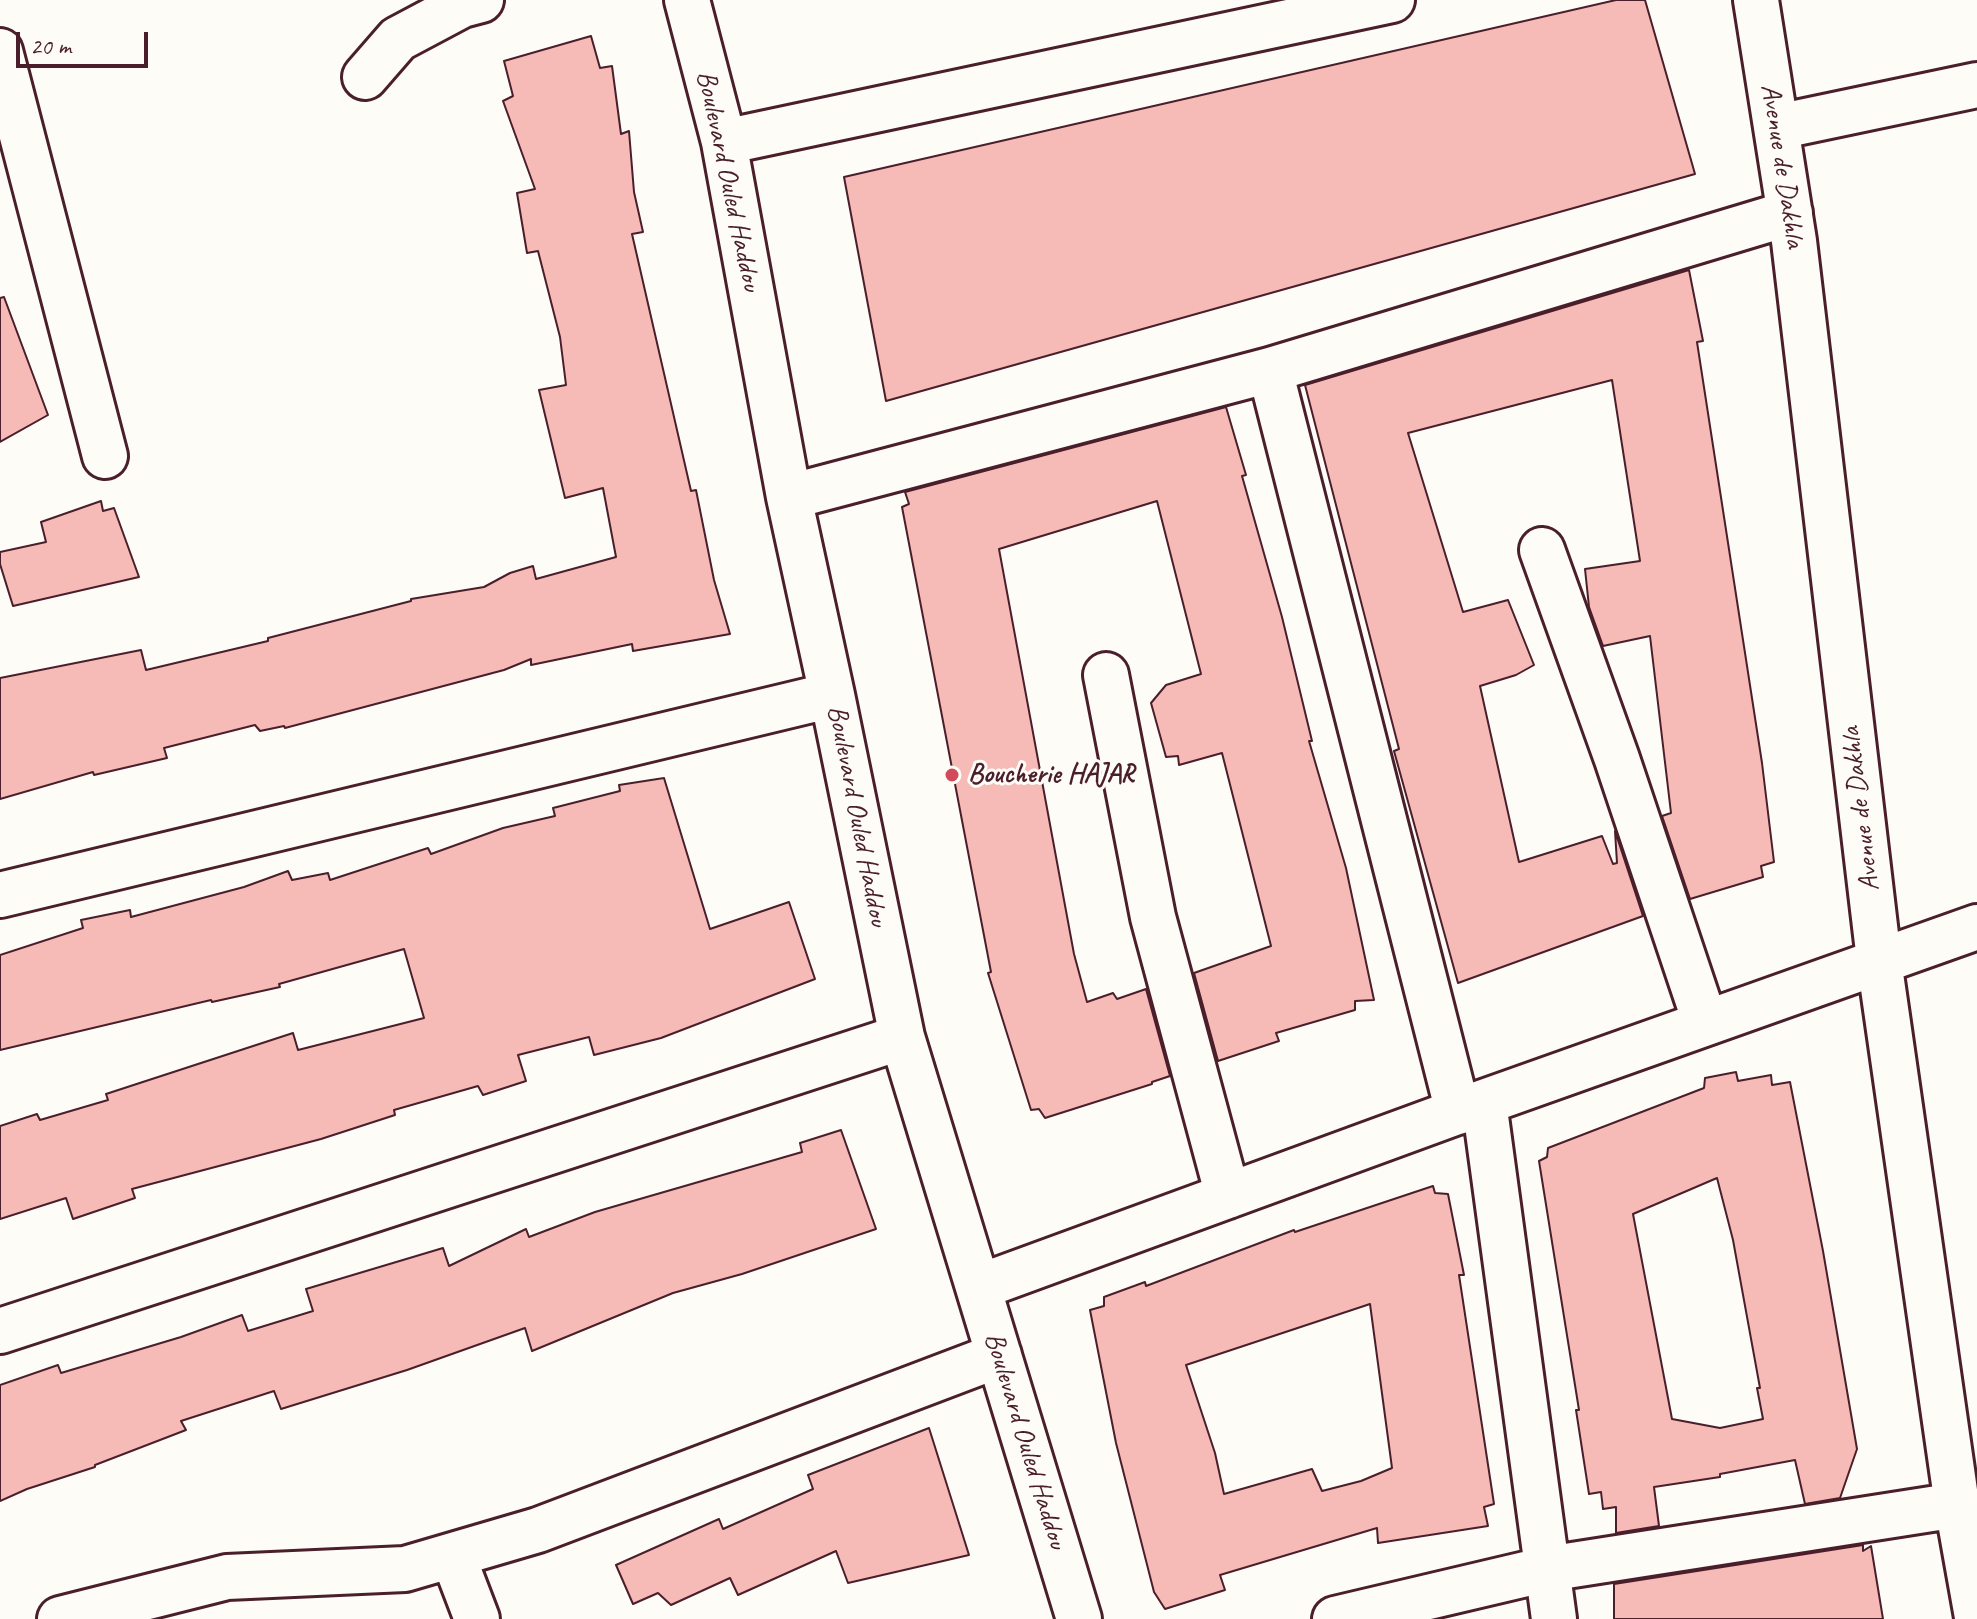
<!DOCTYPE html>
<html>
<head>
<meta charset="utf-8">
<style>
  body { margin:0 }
  #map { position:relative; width:1977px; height:1619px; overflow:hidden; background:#fdfcf7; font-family:Caveat,sans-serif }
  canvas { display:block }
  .scale { position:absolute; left:16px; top:32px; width:132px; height:36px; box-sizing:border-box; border:4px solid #4a1f2b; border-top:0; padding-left:10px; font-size:24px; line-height:28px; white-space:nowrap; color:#4a1f2b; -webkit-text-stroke:6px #fdfcf7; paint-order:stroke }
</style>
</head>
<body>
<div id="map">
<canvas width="1977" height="1619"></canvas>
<div class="scale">20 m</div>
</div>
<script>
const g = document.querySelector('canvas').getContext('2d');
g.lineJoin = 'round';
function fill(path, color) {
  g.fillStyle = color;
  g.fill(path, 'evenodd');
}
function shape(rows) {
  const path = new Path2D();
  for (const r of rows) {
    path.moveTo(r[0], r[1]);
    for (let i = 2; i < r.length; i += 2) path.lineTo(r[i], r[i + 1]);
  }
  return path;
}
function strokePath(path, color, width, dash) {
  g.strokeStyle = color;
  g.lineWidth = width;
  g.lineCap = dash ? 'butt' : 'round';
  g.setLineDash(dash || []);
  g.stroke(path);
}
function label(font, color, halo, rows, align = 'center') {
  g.font = font + ' Caveat,sans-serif';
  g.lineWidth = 6;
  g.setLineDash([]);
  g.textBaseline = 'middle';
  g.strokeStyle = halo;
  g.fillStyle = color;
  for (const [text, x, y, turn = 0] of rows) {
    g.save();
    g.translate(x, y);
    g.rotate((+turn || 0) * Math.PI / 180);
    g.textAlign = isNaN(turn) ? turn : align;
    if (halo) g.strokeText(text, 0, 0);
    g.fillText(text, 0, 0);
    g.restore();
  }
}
const building = shape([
  [1616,0,1645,0,1695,174,886,401,844,177,1616,0],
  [591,36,600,68,612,66,621,134,629,131,634,192,643,232,632,234,691,491,696,490,714,580,730,634,633,651,632,644,531,665,531,659,504,670,285,728,284,726,260,731,255,725,164,748,167,758,94,775,93,772,0,799,0,678,141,650,146,670,268,641,268,638,411,601,411,599,484,587,510,573,533,566,536,579,616,557,603,488,565,498,539,390,566,385,560,337,538,251,527,253,517,193,535,189,503,101,513,96,504,61,591,36],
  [1689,270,1703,341,1697,342,1762,763,1774,862,1761,866,1763,877,1690,899,1662,816,1671,813,1650,636,1603,646,1589,607,1585,569,1640,561,1612,380,1408,433,1463,612,1508,600,1534,665,1516,675,1480,686,1519,862,1602,836,1613,864,1617,863,1615,831,1643,916,1458,983,1394,751,1399,749,1305,385,1689,270],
  [4,297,48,415,0,442,0,298,4,297],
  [1226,407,1246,475,1242,476,1282,617,1312,741,1309,741,1346,868,1374,1000,1355,1001,1355,1010,1276,1033,1279,1041,1218,1061,1194,973,1271,946,1222,753,1179,765,1178,756,1166,757,1151,703,1166,685,1201,674,1157,501,999,549,1074,954,1087,1002,1113,993,1117,999,1146,989,1170,1076,1152,1082,1152,1084,1045,1118,1039,1109,1031,1110,988,973,991,972,902,507,909,504,905,492,1226,407],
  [101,501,103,511,114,508,139,577,13,606,0,564,0,552,46,542,41,522,101,501],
  [664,778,710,929,789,902,815,979,661,1038,594,1055,589,1037,518,1055,526,1081,483,1095,478,1086,394,1110,395,1115,321,1139,132,1189,135,1198,73,1219,66,1198,0,1219,0,1126,37,1114,40,1120,108,1100,106,1094,293,1033,298,1050,424,1018,404,949,279,984,280,987,212,1002,211,1000,0,1050,0,955,83,928,81,920,130,910,131,917,244,887,288,871,292,880,328,873,330,880,428,848,431,854,503,828,555,816,553,808,620,791,619,785,664,778],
  [1736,1072,1738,1081,1771,1075,1772,1085,1790,1082,1823,1251,1857,1449,1840,1498,1805,1504,1795,1460,1720,1474,1720,1477,1654,1487,1659,1526,1616,1533,1616,1507,1603,1509,1601,1492,1589,1494,1576,1410,1579,1410,1539,1161,1547,1157,1548,1148,1704,1088,1705,1078,1736,1072],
  [1717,1178,1733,1240,1760,1388,1757,1388,1763,1419,1720,1428,1672,1419,1633,1214,1717,1178],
  [841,1130,876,1229,742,1274,673,1293,532,1351,525,1328,407,1370,281,1409,274,1391,181,1421,186,1430,95,1465,95,1467,27,1489,0,1501,0,1385,58,1365,61,1373,181,1337,242,1315,248,1331,313,1311,306,1289,443,1248,449,1266,526,1229,529,1237,595,1212,802,1152,800,1143,841,1130],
  [1433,1186,1435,1193,1448,1194,1464,1275,1459,1275,1494,1504,1484,1507,1488,1526,1378,1543,1377,1528,1220,1575,1225,1590,1165,1609,1154,1592,1116,1443,1090,1310,1104,1306,1104,1297,1145,1282,1146,1286,1294,1230,1295,1232,1433,1186],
  [1370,1304,1392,1468,1361,1481,1322,1491,1312,1469,1224,1494,1215,1453,1186,1365,1370,1304],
  [929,1428,969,1555,848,1583,836,1551,738,1595,730,1578,671,1605,658,1593,633,1604,616,1565,719,1519,723,1529,813,1489,808,1475,929,1428],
  [1863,1545,1863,1551,1871,1546,1883,1619,1614,1619,1614,1584,1863,1545]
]);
fill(building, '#f6bab7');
strokePath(building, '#4a1f2b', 2);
const minor = shape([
  [687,0,724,142,789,497,832,695,902,1037,1079,1619],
  [1756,0,1794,241,1879,960,1957,1505,1977,1617],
  [0,51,105,456],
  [365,77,398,39,462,5,481,0],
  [1777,127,1977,85],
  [724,142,1392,0],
  [1270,370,1458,1112],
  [789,497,1270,370,1790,213],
  [1542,550,1617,759,1705,1022],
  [1106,675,1153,917,1228,1196],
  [0,895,832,695],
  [1484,1102,1554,1619],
  [979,1287,1484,1102,1977,927],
  [0,1331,902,1037],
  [453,1556,477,1619],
  [60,1619,227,1577,405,1569,538,1530,999,1355],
  [1335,1619,1547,1569,1957,1505]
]);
strokePath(minor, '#4a1f2b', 50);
strokePath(minor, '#fdfcf7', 44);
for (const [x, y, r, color] of [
  [952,775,8,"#d1495b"]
]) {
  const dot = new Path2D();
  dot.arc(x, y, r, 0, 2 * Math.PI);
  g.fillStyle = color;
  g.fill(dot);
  strokePath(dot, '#fdfcf7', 3);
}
label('28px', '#4a1f2b', '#fdfcf7', [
  ["Avenue de Dakhla",1782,166,81],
  ["Boulevard Ouled Haddou",728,181,78],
  ["Avenue de Dakhla",1861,809,-97],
  ["Boulevard Ouled Haddou",857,816,79],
  ["Boulevard Ouled Haddou",1025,1441,73]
]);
label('bold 28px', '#4a1f2b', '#fdfcf7', [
  ["Boucherie HAJAR",968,775]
], 'left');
</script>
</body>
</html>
